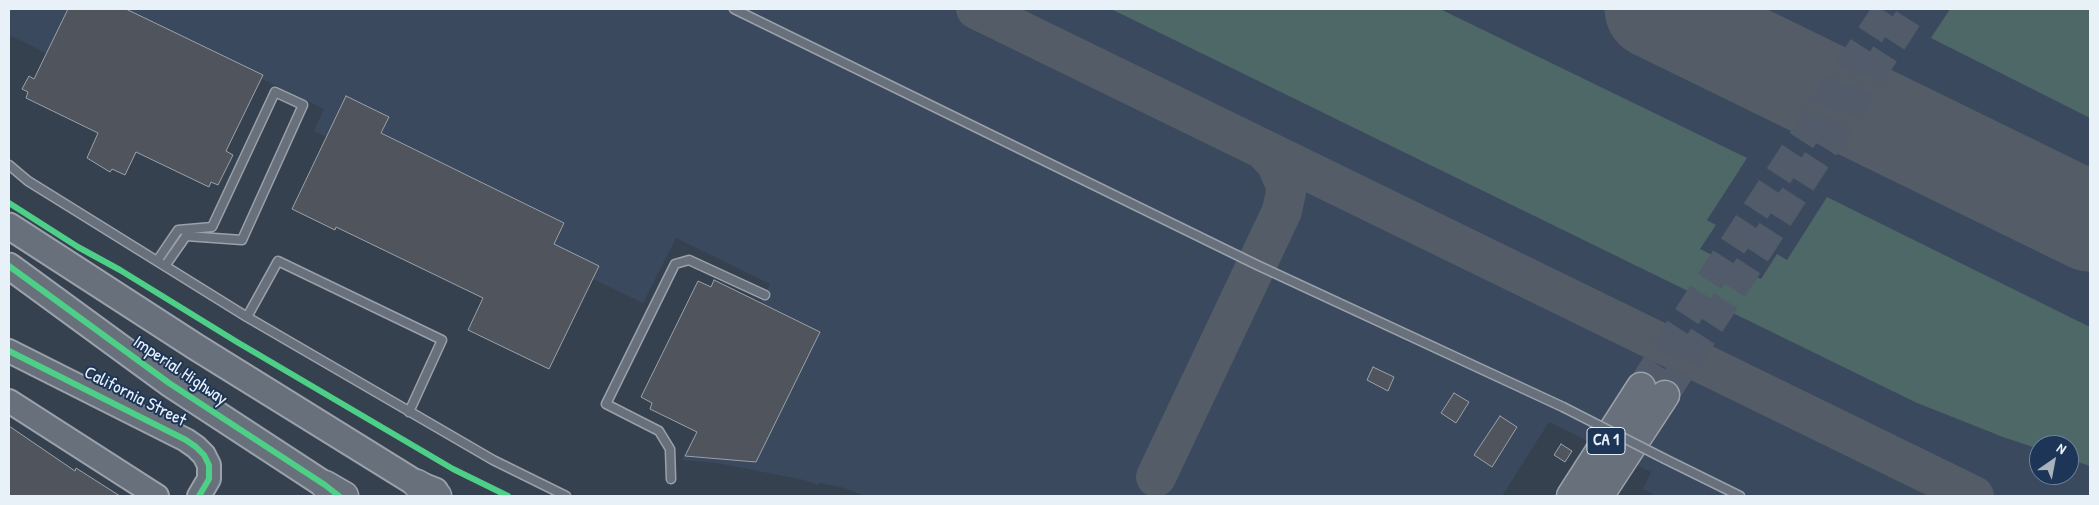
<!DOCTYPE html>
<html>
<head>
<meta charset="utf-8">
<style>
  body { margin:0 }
  #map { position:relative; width:2099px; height:505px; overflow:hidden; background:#364150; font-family:"Patrick Hand",sans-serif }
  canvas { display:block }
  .frame { position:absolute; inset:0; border:10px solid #e8f1f8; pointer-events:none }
  .north { position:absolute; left:2029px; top:435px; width:50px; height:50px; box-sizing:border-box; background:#1d3557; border:1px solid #6e8097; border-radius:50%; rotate:33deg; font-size:14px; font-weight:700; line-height:20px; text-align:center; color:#e8f1f8 }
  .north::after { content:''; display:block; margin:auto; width:18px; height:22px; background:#aab3bd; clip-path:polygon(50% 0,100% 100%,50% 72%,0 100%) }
</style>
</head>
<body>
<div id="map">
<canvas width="2099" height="505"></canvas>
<div class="frame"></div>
<div class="north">N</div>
</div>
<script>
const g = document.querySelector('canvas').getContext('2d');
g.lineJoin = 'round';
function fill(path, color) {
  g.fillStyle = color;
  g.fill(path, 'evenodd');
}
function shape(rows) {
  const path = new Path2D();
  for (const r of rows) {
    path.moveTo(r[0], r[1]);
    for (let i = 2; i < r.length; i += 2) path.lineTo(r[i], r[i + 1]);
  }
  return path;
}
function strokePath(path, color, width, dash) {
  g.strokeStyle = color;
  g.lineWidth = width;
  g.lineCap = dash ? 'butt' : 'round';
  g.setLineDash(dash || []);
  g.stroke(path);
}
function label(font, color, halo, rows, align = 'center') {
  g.font = font + ' "Patrick Hand",sans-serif';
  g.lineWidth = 4;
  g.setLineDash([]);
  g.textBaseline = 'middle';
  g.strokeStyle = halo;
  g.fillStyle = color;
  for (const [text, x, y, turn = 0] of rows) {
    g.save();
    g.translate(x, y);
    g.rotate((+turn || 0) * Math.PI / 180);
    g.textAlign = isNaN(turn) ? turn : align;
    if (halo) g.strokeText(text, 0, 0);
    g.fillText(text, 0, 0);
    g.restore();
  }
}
fill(shape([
  [9,9,74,9,50,55,9,35],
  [117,9,2090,9,2090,496,1651,496,1653,494,1643,489,1651,472,1549,422,1502,496,865,496,841,487,819,483,818,485,804,480,717,463,682,460,770,284,676,238,643,303,324,150,327,137,314,131,324,109],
  [2039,445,2069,445,2069,475,2039,475]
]), '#3a495e');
fill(shape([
  [1111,9,1440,9,1747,158,1707,220,1716,225,1700,249,1761,279,1777,254,1787,260,1827,197,2090,327,2090,466,2069,459,2069,445,2039,445,2039,449,2003,437,1917,403],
  [1950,9,2090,9,2090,118,1931,38]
]), '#4e6767');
strokePath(shape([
  [976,9,1974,496],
  [1718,9,1894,126],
  [2072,213,2090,223],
  [1156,477,1282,211,1286,192,1285,183,1276,163,1263,149]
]), '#545c68', 40);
strokePath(shape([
  [1654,9,2090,222]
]), '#545c68', 99);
const building = shape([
  [68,9,126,9,263,75,226,151,233,155,218,185,211,182,209,187,136,152,125,175,112,169,110,172,87,158,98,133,26,98,28,92,22,89,29,76,34,79,68,9],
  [346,96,389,117,381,133,564,223,554,244,599,266,549,369,468,330,483,298,336,227,335,230,292,209,346,96],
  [714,280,820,332,756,462,685,456,697,432,650,409,652,403,641,397,698,281,711,287,714,280],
  [1373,367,1394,377,1388,391,1367,380,1373,367],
  [1454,393,1469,402,1456,423,1441,413,1454,393],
  [1500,416,1517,427,1492,467,1474,455,1500,416],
  [9,426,75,471,76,468,120,496,9,496,9,426],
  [1561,444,1572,451,1565,462,1554,455,1561,444]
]);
fill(building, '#50555d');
strokePath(building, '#9ba1aa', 1);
strokePath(shape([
  [1641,387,1887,9],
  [1665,395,1914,9]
]), '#515b69', 28, [28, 14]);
const lane = shape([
  [734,9,1257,265,1563,407],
  [9,165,28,181,247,317,493,460,566,496],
  [157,261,178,230,212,227,275,92,303,105,242,240,186,236,165,266],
  [247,317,278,261,442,340,409,412],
  [1665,459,1740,496],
  [671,479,670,449,659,431,606,404,675,264,689,260,765,295]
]);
const secondary = shape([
  [9,351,186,440,196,447,204,455,209,465,209,479,199,496],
  [9,401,157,496]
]);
const primary = shape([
  [9,226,196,347,417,484,435,491],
  [9,266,169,383,325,485,339,496]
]);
const highway = shape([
  [417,484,437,496],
  [325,485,344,496],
  [1571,496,1641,387],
  [1599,496,1665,395]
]);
strokePath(lane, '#9ba1aa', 11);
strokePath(secondary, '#9ba1aa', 26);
strokePath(primary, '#9ba1aa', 29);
strokePath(highway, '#9ba1aa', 31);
strokePath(lane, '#68707b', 8);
strokePath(secondary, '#68707b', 22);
strokePath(primary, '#68707b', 25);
strokePath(highway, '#68707b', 28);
const laneBridge = shape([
  [1563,407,1665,459]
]);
strokePath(laneBridge, '#9ba1aa', 11, []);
strokePath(laneBridge, '#68707b', 8);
strokePath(shape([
  [9,203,78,247,120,270,237,342,453,469,508,496],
  [9,266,169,383,325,485,339,496],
  [9,351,186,440,196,447,204,455,209,465,209,479,199,496]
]), '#4dcf88', 6);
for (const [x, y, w] of [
  [1606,441,38]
]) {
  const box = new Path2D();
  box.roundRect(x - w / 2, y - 13.5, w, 27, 4);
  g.fillStyle = '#1d3557';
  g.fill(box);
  strokePath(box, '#e8f1f8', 1);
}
label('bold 16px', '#e8f1f8', null, [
  ["CA 1",1606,441]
]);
label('18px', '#e8f1f8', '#1d3557', [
  ["Imperial Highway",180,371,34],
  ["California Street",135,397,27]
]);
</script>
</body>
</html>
